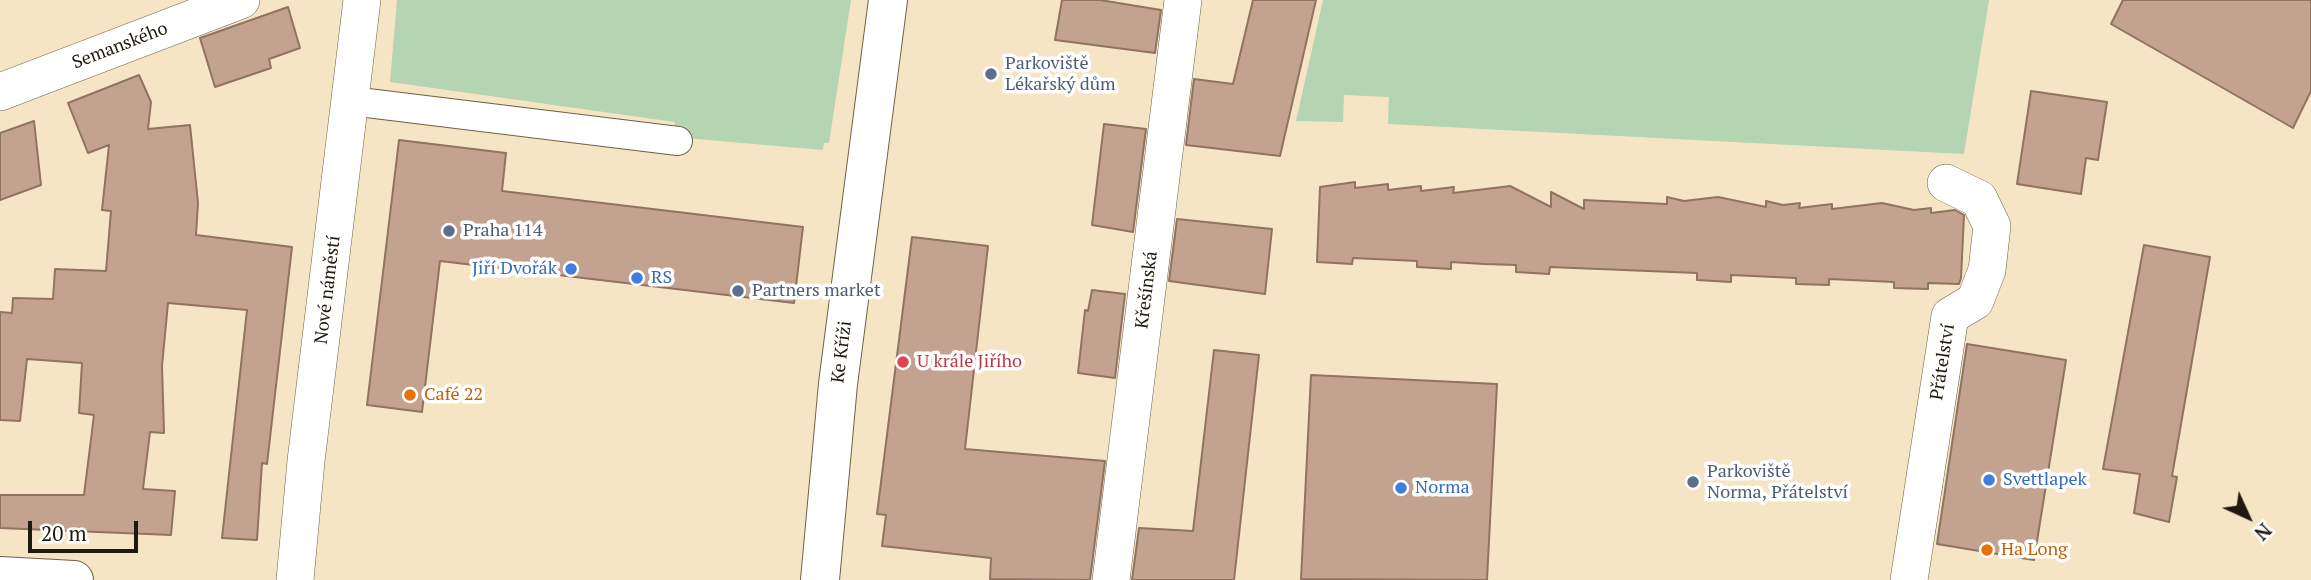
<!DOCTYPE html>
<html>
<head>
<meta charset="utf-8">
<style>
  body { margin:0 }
  #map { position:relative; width:2311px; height:580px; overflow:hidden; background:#f6e5c4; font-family:"PT Serif",serif }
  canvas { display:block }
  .north { position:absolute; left:2213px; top:482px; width:70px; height:70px; -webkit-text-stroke:5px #fff; paint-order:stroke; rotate:135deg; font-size:19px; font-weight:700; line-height:28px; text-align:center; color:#201a0e }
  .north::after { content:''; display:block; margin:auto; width:24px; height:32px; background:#201a0e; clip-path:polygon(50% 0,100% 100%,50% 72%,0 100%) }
  .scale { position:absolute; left:28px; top:521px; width:110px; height:32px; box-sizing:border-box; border:4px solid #201a0e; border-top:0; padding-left:9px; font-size:21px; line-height:24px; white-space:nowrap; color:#201a0e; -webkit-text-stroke:5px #fff; paint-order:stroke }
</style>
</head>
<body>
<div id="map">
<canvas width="2311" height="580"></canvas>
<div class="north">N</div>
<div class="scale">20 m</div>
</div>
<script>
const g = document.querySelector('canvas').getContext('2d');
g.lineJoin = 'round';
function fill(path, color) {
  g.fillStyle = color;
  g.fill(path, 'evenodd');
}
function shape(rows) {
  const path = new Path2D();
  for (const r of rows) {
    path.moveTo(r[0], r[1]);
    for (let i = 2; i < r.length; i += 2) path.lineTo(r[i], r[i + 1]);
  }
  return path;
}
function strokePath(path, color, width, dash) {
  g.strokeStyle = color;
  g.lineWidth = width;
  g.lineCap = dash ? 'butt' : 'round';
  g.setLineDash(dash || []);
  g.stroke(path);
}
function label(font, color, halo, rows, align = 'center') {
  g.font = font + ' "PT Serif",serif';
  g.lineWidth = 7;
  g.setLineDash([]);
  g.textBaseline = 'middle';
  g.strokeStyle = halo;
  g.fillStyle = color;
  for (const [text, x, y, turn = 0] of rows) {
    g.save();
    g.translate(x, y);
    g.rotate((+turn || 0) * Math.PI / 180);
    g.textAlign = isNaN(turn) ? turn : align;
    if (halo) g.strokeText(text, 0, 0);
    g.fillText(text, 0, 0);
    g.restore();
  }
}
fill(shape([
  [397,0,851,0,829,143,824,143,823,150,673,137,675,122,390,82],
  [1323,0,1989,0,1964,154,1388,124,1389,97,1344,95,1343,122,1296,121]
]), '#b4d4b2');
const building = shape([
  [1062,0,1100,0,1161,10,1155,53,1055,40,1062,0],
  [1253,0,1316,0,1280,156,1186,145,1194,79,1233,84,1253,0],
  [2123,0,2311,0,2311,91,2293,128,2111,24,2123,0],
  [288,7,300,48,269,59,271,68,215,87,200,38,288,7],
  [139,75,151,102,148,129,190,125,198,203,196,235,292,247,267,464,262,463,257,540,222,538,247,310,168,303,162,366,164,433,150,432,143,489,175,491,171,535,0,528,0,495,84,495,94,415,79,413,82,363,27,359,20,421,0,420,0,312,12,313,13,298,53,299,55,269,106,271,111,211,102,210,109,145,88,153,68,103,139,75],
  [2031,91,2107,102,2098,160,2086,158,2081,194,2017,184,2031,91],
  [34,121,41,185,0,200,0,133,34,121],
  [1104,124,1146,129,1133,232,1092,225,1104,124],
  [399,140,506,153,502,191,803,227,794,303,440,261,422,412,367,405,399,140],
  [1355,182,1355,188,1388,184,1388,190,1421,186,1421,191,1454,187,1453,193,1510,186,1551,207,1551,192,1584,209,1584,200,1667,204,1667,197,1684,201,1718,197,1766,207,1766,201,1783,205,1800,203,1799,208,1832,204,1832,209,1882,203,1914,210,1931,208,1931,213,1955,210,1964,215,1961,278,1959,284,1928,283,1928,289,1894,288,1894,282,1829,279,1829,285,1796,284,1796,278,1731,275,1731,282,1697,280,1697,273,1550,267,1549,274,1516,272,1516,265,1484,264,1451,262,1451,269,1417,267,1417,261,1353,258,1352,264,1317,262,1320,187,1355,182],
  [1177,219,1272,229,1265,294,1169,281,1177,219],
  [912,237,988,246,965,449,1105,461,1090,580,990,579,991,558,882,546,886,515,877,514,912,237],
  [2144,245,2210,257,2172,476,2177,477,2169,522,2134,513,2140,474,2103,469,2144,245],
  [1092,290,1125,294,1115,378,1078,373,1085,310,1088,311,1092,290],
  [1967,344,2066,360,2034,560,1937,544,1967,344],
  [1214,350,1259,355,1234,580,1132,580,1139,528,1193,531,1214,350],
  [1311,375,1497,384,1487,580,1301,579,1311,375]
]);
fill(building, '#c3a38f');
strokePath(building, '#907360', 2);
const pedestrian = shape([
  [351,101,678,141]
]);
const minor = shape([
  [0,92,241,0],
  [295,580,306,461,362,0],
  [1111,580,1183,0],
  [1909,580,1950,316,1975,301,1987,270,1992,226,1979,199,1946,183]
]);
const tertiary = shape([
  [820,580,838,384,888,0]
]);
const secondary = shape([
  [0,576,74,580]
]);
strokePath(pedestrian, '#706145', 30);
strokePath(minor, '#706145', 38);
strokePath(tertiary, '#706145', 40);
strokePath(secondary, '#706145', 40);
strokePath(pedestrian, '#fff', 28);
strokePath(minor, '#fff', 37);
strokePath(tertiary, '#fff', 38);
strokePath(secondary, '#fff', 38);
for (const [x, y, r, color] of [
  [991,74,7,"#5c6f8a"],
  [449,231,7,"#5c6f8a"],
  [571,269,7,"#3f7fe0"],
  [637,278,7,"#3f7fe0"],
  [738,291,7,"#5c6f8a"],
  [903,362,7,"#e0444e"],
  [410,395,7,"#e8710a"],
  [1989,480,7,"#3f7fe0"],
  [1693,482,7,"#5c6f8a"],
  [1401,488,7,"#3f7fe0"],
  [1987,550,7,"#e8710a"]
]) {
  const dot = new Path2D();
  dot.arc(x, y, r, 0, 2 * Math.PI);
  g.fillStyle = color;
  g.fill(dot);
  strokePath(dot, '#fff', 2.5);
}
label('18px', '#201a0e', '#fff', [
  ["Semanského",120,46,-21],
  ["Nové náměstí",328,290,-83],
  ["Křešínská",1147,290,-83],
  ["Ke Kříži",842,352,-83],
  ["Přátelství",1943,362,-81]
]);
label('18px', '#4e5e75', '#fff', [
  ["Parkoviště",1005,64],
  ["Lékařský dům",1005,85],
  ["Praha 114",463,231],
  ["Partners market",752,291],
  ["Parkoviště",1707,472],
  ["Norma, Přátelství",1707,493]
], 'left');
label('18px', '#366cbe', '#fff', [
  ["Jiří Dvořák",557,269,"right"],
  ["RS",651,278],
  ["Svettlapek",2003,480],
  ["Norma",1415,488]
], 'left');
label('18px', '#be3a42', '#fff', [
  ["U krále Jiřího",917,362]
], 'left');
label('18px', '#c56008', '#fff', [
  ["Café 22",424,395],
  ["Ha Long",2001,550]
], 'left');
</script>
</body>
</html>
